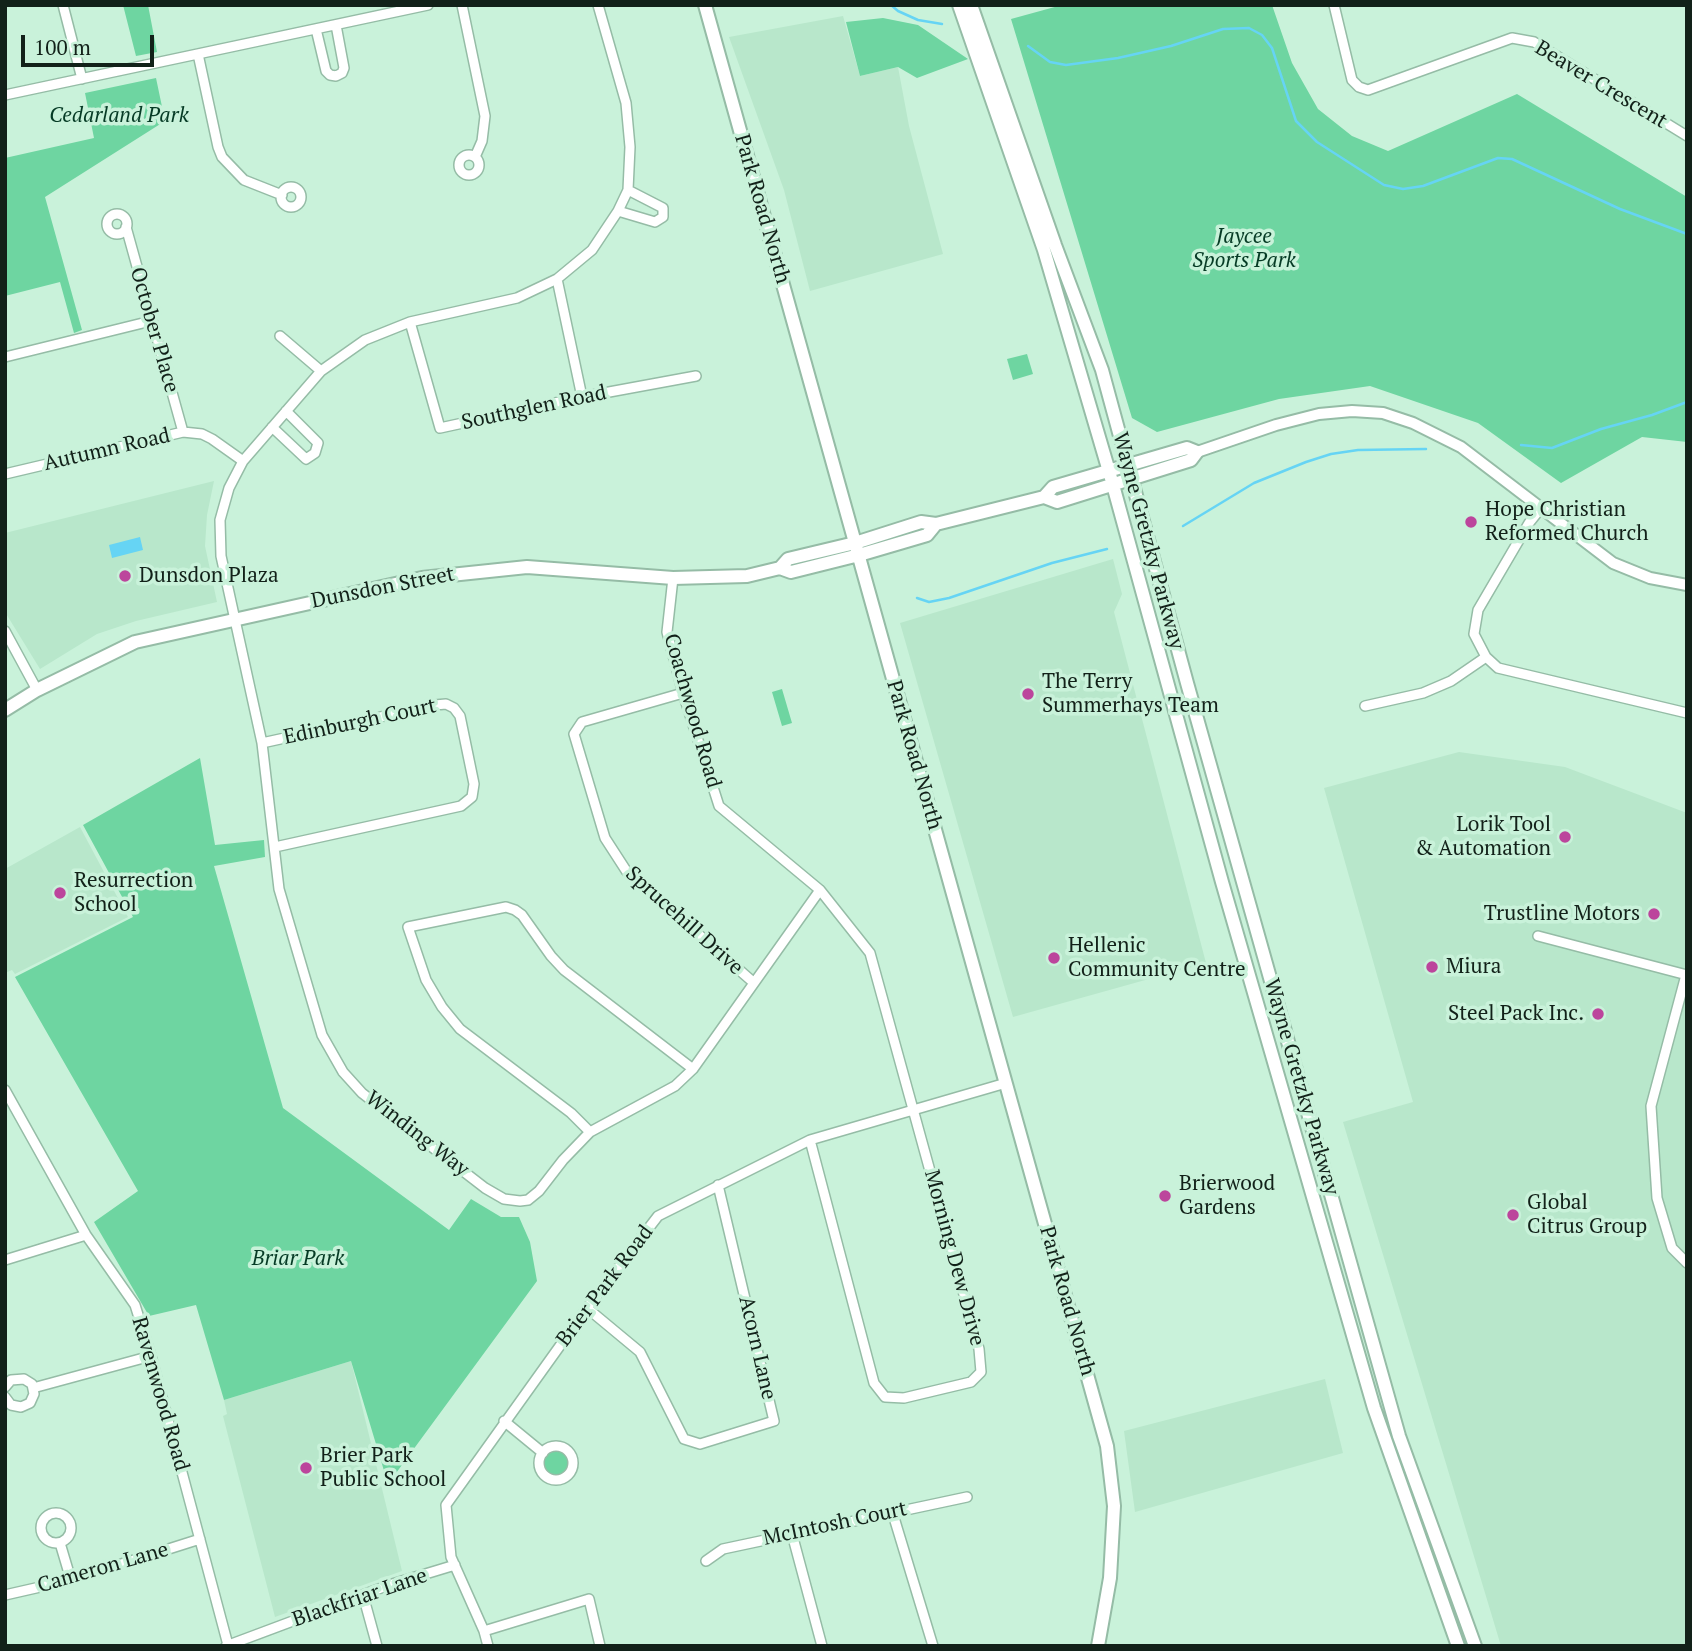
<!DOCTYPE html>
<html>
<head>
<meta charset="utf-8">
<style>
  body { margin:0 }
  #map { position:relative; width:1692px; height:1651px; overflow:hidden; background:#c9f2da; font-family:"PT Serif",serif }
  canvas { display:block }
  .frame { position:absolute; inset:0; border:7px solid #122119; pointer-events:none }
  .scale { position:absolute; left:21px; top:35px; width:133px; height:32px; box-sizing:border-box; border:4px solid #122119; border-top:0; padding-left:9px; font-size:21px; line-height:24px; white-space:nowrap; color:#122119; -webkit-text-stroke:5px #c9f2da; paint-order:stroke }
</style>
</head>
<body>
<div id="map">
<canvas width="1692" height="1651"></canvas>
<div class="frame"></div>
<div class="scale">100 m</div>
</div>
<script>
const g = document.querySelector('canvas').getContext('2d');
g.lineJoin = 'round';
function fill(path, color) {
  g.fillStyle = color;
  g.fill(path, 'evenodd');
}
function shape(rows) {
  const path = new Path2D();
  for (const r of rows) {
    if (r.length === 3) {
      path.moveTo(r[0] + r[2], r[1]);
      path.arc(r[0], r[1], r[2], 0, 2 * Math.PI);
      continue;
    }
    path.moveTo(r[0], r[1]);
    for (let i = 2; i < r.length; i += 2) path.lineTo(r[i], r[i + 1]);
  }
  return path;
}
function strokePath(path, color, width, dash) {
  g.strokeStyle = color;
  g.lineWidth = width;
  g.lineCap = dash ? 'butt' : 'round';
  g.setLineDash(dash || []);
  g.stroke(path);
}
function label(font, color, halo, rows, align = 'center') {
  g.font = font + ' "PT Serif",serif';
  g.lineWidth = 7;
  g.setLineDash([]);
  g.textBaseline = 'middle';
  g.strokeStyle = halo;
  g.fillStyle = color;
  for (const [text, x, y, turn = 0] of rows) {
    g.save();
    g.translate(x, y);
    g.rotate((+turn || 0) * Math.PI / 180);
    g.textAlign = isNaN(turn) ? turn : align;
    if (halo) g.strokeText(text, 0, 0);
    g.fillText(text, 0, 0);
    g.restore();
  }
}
fill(shape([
  [843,16,860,76,898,67,909,126,943,254,810,291,784,190,729,37],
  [214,481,207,515,205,546,217,602,136,621,97,634,40,669,5,612,5,533],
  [1113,559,1122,594,1114,612,1206,963,1013,1017,900,623],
  [1459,752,1565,767,1687,813,1687,1646,1501,1646,1343,1122,1413,1102,1324,788],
  [80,827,128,917,15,974,12,970,5,973,5,869],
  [351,1361,402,1571,275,1617,223,1416,227,1414,224,1400],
  [1325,1379,1343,1453,1135,1512,1124,1431]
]), '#b8e7cb');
fill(shape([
  [123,5,148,5,157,52,136,56],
  [1062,5,1272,5,1292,63,1318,109,1352,136,1388,151,1517,94,1687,197,1687,442,1642,437,1561,483,1478,423,1370,386,1279,399,1157,432,1132,418,1011,19],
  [883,18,918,25,968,59,917,78,898,67,860,76,846,22],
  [156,78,165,121,45,197,82,330,74,333,60,282,5,296,5,158,94,138,85,93],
  [1027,354,1033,374,1013,380,1007,359],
  [782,689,792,723,782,726,772,692],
  [200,758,215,845,264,840,265,857,214,866,283,1108,449,1230,471,1199,501,1217,519,1217,530,1242,537,1281,388,1484,351,1361,224,1400,196,1305,149,1316,94,1222,138,1191,15,977,133,917,83,825],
  [557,1463,13]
]), '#6ed5a1');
fill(shape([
  [140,537,143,550,112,558,109,545]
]), '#66d4f4');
strokePath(shape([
  [891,5,898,11,918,20,942,24],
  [1028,46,1050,62,1066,65,1118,58,1171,46,1223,29,1249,28,1262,35,1272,48,1296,121,1317,142,1384,185,1403,189,1423,186,1498,158,1512,159,1620,209,1687,234],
  [1521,445,1552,448,1601,429,1652,415,1687,402],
  [1183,526,1254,483,1306,462,1331,454,1358,450,1426,449],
  [917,598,929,602,949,598,1052,563,1107,549]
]), '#66d4f4', 2.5);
const minor = shape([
  [63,5,82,79],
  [462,5,485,116,482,141,475,157],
  [598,5,626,103,630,147,628,190,618,211,592,250,557,279,517,298,410,322,365,340,321,371,243,461,229,488,220,520,221,556,262,743,279,889,322,1035,343,1072,362,1093,485,1188,504,1199,520,1201,528,1200,539,1191,563,1160,590,1132,675,1086,693,1069,820,890],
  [1334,5,1352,80,1359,87,1368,90,1512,38,1534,42,1687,136],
  [316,29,326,71,330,75,336,76,342,73,344,68,336,25],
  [198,54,218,147,222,157,244,180,282,195],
  [5,95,428,5],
  [469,165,10],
  [291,197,10],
  [618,211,655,222,663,217,663,208,628,190],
  [117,224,10],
  [126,227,183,432],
  [557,279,582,397],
  [410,322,440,428,582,397,696,376],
  [280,336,321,371],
  [5,357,151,321],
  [272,427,306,459,315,453,318,443,286,411],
  [5,474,183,432,202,434,212,439,243,461],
  [1541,508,1529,523,1478,610,1474,634,1486,657,1498,668,1687,713],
  [673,578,667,632,683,693,719,806,820,890,870,953,979,1349,981,1372,971,1382,904,1398,885,1397,874,1383,810,1140],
  [5,631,37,690],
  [683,693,582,722,574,734,605,838,627,872,753,982],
  [1365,706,1423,693,1451,681,1486,657],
  [262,743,435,705,446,704,454,708,460,716,474,784,472,797,461,806,275,847],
  [1538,936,1687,975],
  [1686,975,1651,1106,1657,1198,1672,1248,1687,1263],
  [5,1090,86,1235,135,1305,151,1356,228,1645],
  [590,1132,571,1113,460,1029,442,1007,426,980,408,927,506,907,515,910,522,915,551,956,564,970,693,1069],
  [5,1260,86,1235],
  [587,1308,640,1352,684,1439,700,1444,774,1421,718,1185],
  [5,1387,11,1380,24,1379,32,1384,34,1394,30,1403,21,1407,11,1405,5,1397],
  [33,1388,151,1356],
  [504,1421,543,1453],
  [556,1463,17],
  [892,1511,933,1646],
  [56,1528,15],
  [792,1534,822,1646],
  [60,1543,71,1580],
  [706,1561,723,1549,967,1497],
  [5,1595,71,1580,200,1539],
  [363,1595,377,1646],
  [484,1631,589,1599,600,1646],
  [226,1646,389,1585,455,1565],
  [488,1646,484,1631,451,1557,446,1505,587,1308,658,1216,810,1140,1006,1083]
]);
const tertiary = shape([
  [1197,452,1276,425,1319,414,1352,411,1383,413,1413,423,1461,447,1613,563,1650,578,1687,585]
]);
const secondary = shape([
  [705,5,1107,1446,1114,1506,1110,1578,1098,1646],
  [959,5,1044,250,1113,485,1222,882,1374,1408,1458,1646],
  [971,5,1055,245,1102,370,1187,683,1399,1436,1475,1646],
  [780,568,788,559,855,543,921,522,936,524,1044,497,1053,487,1187,448,1197,452,1191,460,1057,502,1044,497],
  [5,710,37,690,135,642,422,578,527,567,673,578,747,576,780,568,791,572,859,555,927,535,936,524]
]);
strokePath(minor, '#95bca6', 12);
strokePath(tertiary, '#95bca6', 14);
strokePath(secondary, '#95bca6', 16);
strokePath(minor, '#fff', 9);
strokePath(tertiary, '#fff', 10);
strokePath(secondary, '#fff', 12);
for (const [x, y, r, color] of [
  [1471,522,7,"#bc459c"],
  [125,576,7,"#bc459c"],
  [1028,694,7,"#bc459c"],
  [1565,837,7,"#bc459c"],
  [60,893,7,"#bc459c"],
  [1654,914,7,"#bc459c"],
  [1054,958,7,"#bc459c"],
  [1432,967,7,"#bc459c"],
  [1598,1014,7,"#bc459c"],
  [1165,1196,7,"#bc459c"],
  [1513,1215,7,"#bc459c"],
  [306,1468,7,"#bc459c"]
]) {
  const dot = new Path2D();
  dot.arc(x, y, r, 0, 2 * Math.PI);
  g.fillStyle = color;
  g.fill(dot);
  strokePath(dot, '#c9f2da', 2.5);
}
label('21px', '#122119', '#c9f2da', [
  ["Beaver Crescent",1601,85,31],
  ["Park Road North",762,209,74],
  ["October Place",154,330,74],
  ["Southglen Road",534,408,-12],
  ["Autumn Road",107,450,-13],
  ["Wayne Gretzky Parkway",1148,541,75],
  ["Dunsdon Street",383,588,-11],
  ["Coachwood Road",692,711,74],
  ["Edinburgh Court",360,722,-12],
  ["Park Road North",914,755,74],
  ["Sprucehill Drive",684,921,42],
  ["Wayne Gretzky Parkway",1301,1087,74],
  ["Winding Way",417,1134,38],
  ["Morning Dew Drive",954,1258,75],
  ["Brier Park Road",605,1286,-53],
  ["Park Road North",1067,1301,74],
  ["Acorn Lane",757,1348,77],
  ["Ravenwood Road",160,1394,74],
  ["McIntosh Court",835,1524,-12],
  ["Cameron Lane",103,1568,-16],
  ["Blackfriar Lane",360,1598,-19]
]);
label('italic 21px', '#063b25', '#c9f2da', [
  ["Cedarland Park",119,116],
  ["Jaycee",1244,237],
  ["Sports Park",1244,261],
  ["Briar Park",298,1259]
]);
label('21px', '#122119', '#c9f2da', [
  ["Hope Christian",1485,510],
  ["Reformed Church",1485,534],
  ["Dunsdon Plaza",139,576],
  ["The Terry",1042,682],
  ["Summerhays Team",1042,706],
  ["Lorik Tool",1551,825,"right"],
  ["& Automation",1551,849,"right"],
  ["Resurrection",74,881],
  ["School",74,905],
  ["Trustline Motors",1640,914,"right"],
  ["Hellenic",1068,946],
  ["Community Centre",1068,970],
  ["Miura",1446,967],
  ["Steel Pack Inc.",1584,1014,"right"],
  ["Brierwood",1179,1184],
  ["Gardens",1179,1208],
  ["Global",1527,1203],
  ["Citrus Group",1527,1227],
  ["Brier Park",320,1456],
  ["Public School",320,1480]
], 'left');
</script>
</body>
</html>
